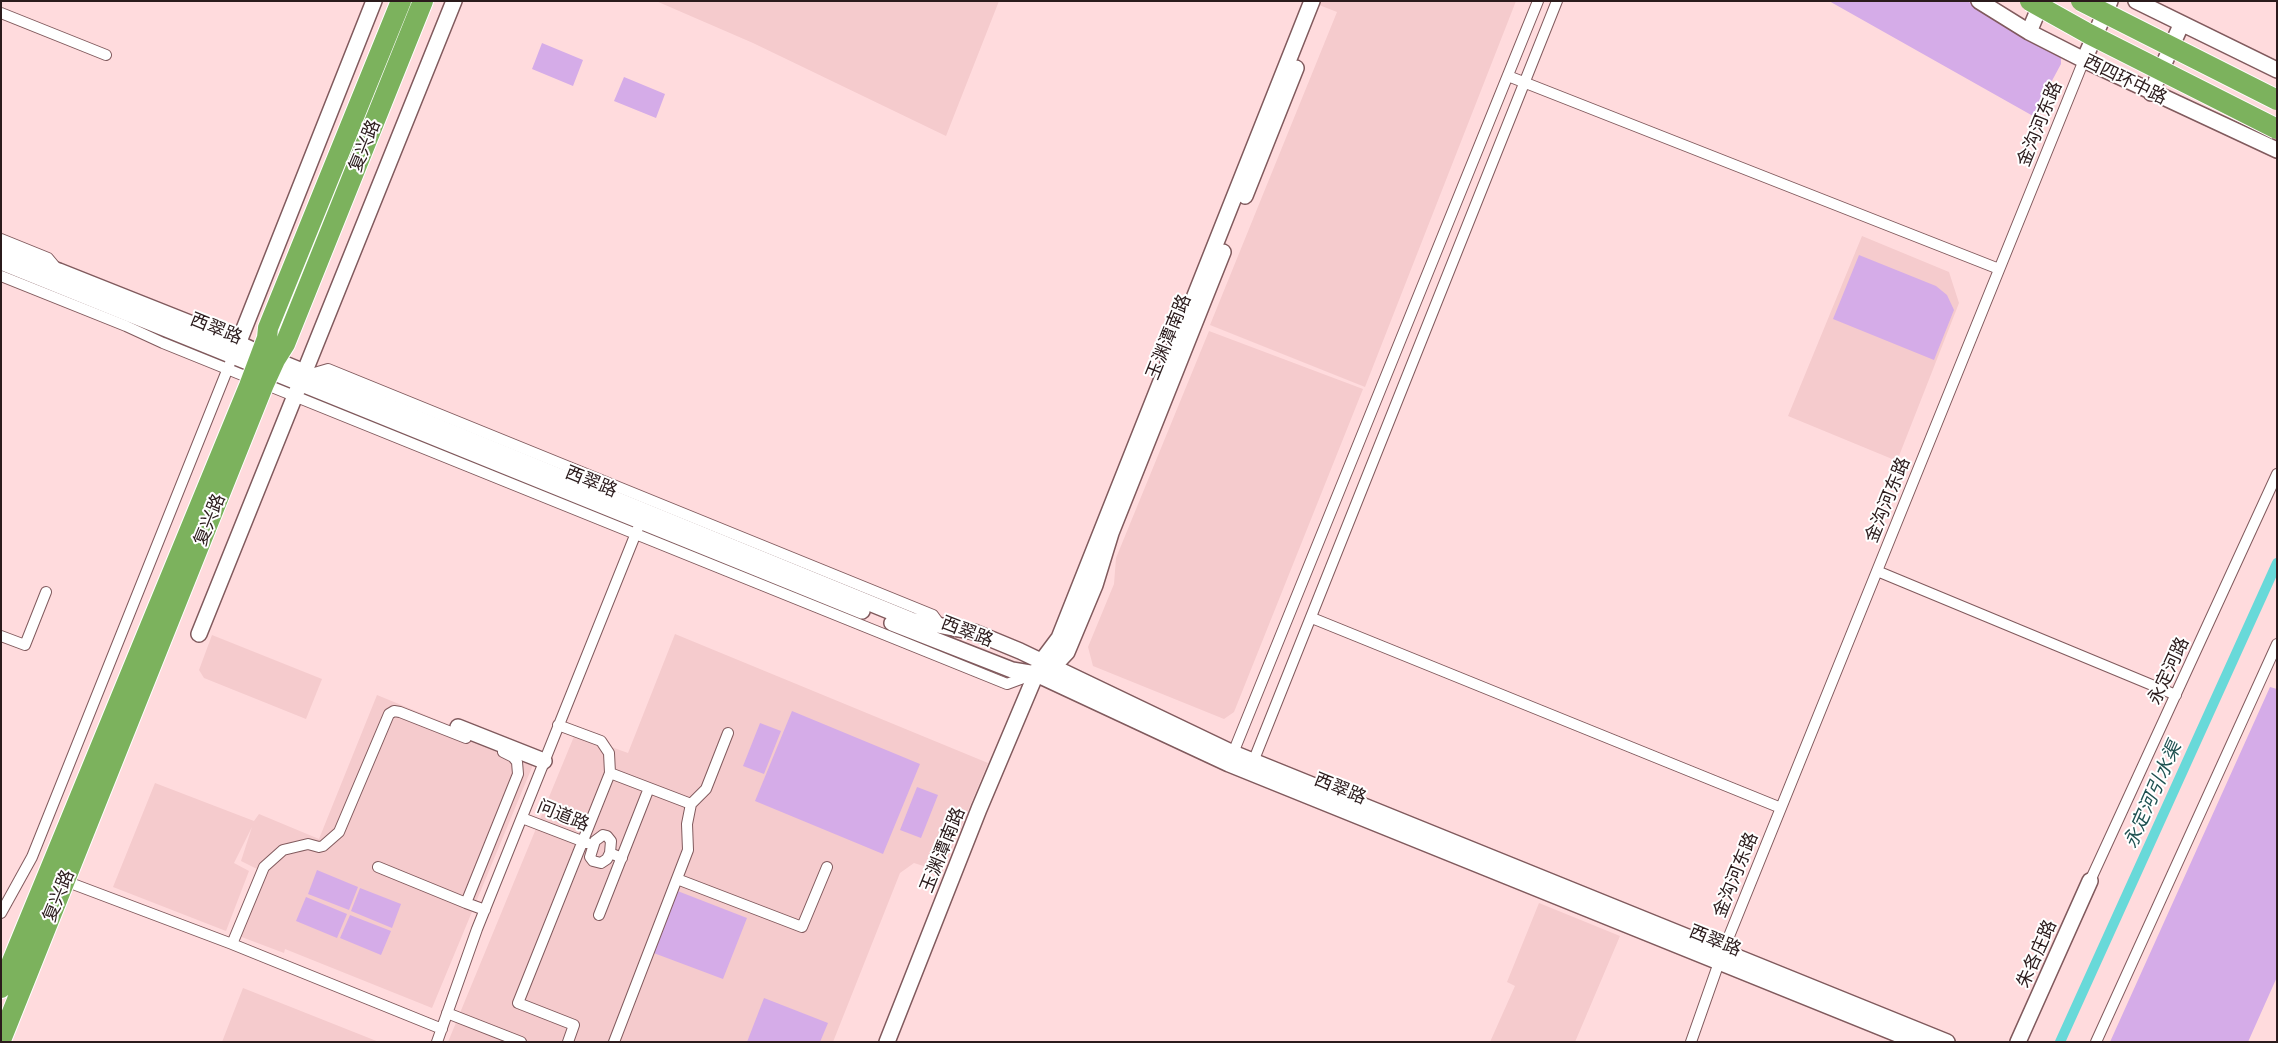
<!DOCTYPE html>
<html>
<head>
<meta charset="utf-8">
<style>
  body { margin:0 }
  #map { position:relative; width:2278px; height:1043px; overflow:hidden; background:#ffdbdd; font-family:Figtree,sans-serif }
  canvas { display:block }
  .frame { position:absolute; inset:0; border:2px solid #2b1b1c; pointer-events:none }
</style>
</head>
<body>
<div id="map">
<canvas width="2278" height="1043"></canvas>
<div class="frame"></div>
</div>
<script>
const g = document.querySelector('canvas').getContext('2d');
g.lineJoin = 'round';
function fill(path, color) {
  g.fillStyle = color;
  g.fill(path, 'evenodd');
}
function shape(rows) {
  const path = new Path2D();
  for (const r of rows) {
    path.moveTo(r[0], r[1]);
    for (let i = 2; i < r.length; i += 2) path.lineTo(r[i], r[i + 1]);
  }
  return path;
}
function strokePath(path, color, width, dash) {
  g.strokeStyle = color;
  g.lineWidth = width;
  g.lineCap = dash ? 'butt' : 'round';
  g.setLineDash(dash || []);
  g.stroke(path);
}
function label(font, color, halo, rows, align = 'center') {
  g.font = font + ' Figtree,"Noto Sans SC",sans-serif';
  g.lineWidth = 4;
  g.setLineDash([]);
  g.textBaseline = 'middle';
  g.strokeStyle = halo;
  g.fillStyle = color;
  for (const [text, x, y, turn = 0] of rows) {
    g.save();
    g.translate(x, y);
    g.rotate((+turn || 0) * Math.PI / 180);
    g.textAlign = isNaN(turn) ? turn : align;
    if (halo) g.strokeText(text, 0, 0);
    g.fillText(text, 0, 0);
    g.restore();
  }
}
fill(shape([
  [656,1,999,1,946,136,753,43],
  [1309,1,1516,1,1365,387,1210,325,1337,12],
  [1862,236,1949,272,1959,303,1897,461,1788,416],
  [1209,331,1363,389,1234,712,1224,719,1093,666,1088,647,1114,584,1116,558],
  [675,634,988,763,942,872,914,863,900,873,833,1042,448,1042,575,734,628,753],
  [212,635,322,679,306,719,204,678,199,670],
  [377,695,535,760,432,1008,285,949,284,953,231,933,257,869,241,861,252,827,234,863,249,871,226,931,113,887,155,783,254,821,259,814,319,839],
  [1539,903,1620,936,1575,1042,1490,1042,1515,986,1507,982],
  [243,988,379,1042,222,1042]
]), '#f5cbcd');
fill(shape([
  [1829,1,1967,1,2061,52,2061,64,2033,116],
  [542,43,583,60,573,86,532,69],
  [624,77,665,94,656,118,614,101],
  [1859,255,1936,286,1947,295,1954,310,1934,360,1833,319],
  [2270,687,2277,689,2277,977,2248,1042,2110,1042],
  [792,711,920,764,883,854,755,801],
  [760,723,781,731,764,774,743,766],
  [917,787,938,795,921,838,900,830],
  [317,870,358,887,349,910,308,894],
  [360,888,401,904,392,928,351,911],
  [675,890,747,918,723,979,651,952],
  [306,897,347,914,337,938,296,921],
  [350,915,391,931,381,955,340,938],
  [764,998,828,1023,820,1042,747,1042]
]), '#d5ace8');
strokePath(shape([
  [2060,1042,2277,563]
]), '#68d9d9', 10);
const street = shape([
  [1,13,106,55],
  [1508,76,1999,269],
  [1,239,48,258,58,270],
  [1,276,126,326,163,343,1007,684,1034,674],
  [311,374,328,369,933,615,941,626],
  [1877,571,2176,695],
  [1312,618,1781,808],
  [1,636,25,645,46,592],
  [558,725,601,741,609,753,610,773],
  [1231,758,1538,1],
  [1251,767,1557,1],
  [522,818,587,843],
  [610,853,607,859,601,863,593,861,590,857,595,841,603,835,607,836,611,841,610,853,622,858],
  [378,867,466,903],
  [677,879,802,927,827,867],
  [65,881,232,944,442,1029],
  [2090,881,2277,474],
  [485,910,466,903,518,774,517,762,513,757,503,752],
  [1,913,32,857,230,363],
  [599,915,649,788],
  [232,944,264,867,283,850,308,844,319,847,323,846,339,832,389,714,394,711,400,712,466,738],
  [447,1013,521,1042],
  [437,1042,477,929,638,528],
  [568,1042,574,1025,518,1003,610,773,691,804],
  [614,1042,688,850,687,824,691,804,706,789,728,733],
  [1691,1042,1723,951,2084,60],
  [2096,1042,2277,644]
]);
const secondary = shape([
  [1979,1,2029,32,2084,60,2277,150],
  [2136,1,2277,70],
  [2029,32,2042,1],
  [2084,60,2110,1],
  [2151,93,2181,25],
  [1245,196,1296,68],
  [1,251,59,271,220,335,275,360,911,620,974,632,1020,651,1233,753,1947,1042],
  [1,262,862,611],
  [238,344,374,1],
  [892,623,1012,670,1036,674,1229,764,1917,1042],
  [199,634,454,1],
  [1044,670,1052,668,1067,652,1095,585,1111,533,1223,252],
  [458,727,544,761],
  [887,1042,979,809,1036,674,1041,662,1059,638,1312,1],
  [2018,1042,2090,881]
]);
const highway = shape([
  [1,988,249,386,267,338,268,328,401,1],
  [1,1040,264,384,275,360,285,344,423,1]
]);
strokePath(street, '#805a5d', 12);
strokePath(secondary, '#805a5d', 18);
strokePath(highway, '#fff', 22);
strokePath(street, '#fff', 10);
strokePath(secondary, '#fff', 15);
strokePath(highway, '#7cb25d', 20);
const highwayBridge = shape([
  [2030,1,2089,34,2277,129],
  [2081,1,2277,100]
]);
strokePath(highwayBridge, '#fff', 22, []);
strokePath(highwayBridge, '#7cb25d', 20);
label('18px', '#2b1b1c', '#fff', [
  ["西四环中路",2125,80,26],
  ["金沟河东路",2040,124,-68],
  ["复兴路",365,146,-68],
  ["西翠路",216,329,22],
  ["玉渊潭南路",1169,337,-68],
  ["西翠路",591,482,22],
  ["金沟河东路",1888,500,-68],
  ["复兴路",210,520,-68],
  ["西翠路",967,632,21],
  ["永定河路",2169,671,-65],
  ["西翠路",1340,789,22],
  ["问道路",563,816,22],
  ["玉渊潭南路",943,850,-68],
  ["金沟河东路",1736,875,-68],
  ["复兴路",59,896,-68],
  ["西翠路",1715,941,22],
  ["朱各庄路",2037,954,-66]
]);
label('italic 19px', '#205252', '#fff', [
  ["永定河引水渠",2153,795,-66]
]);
</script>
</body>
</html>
